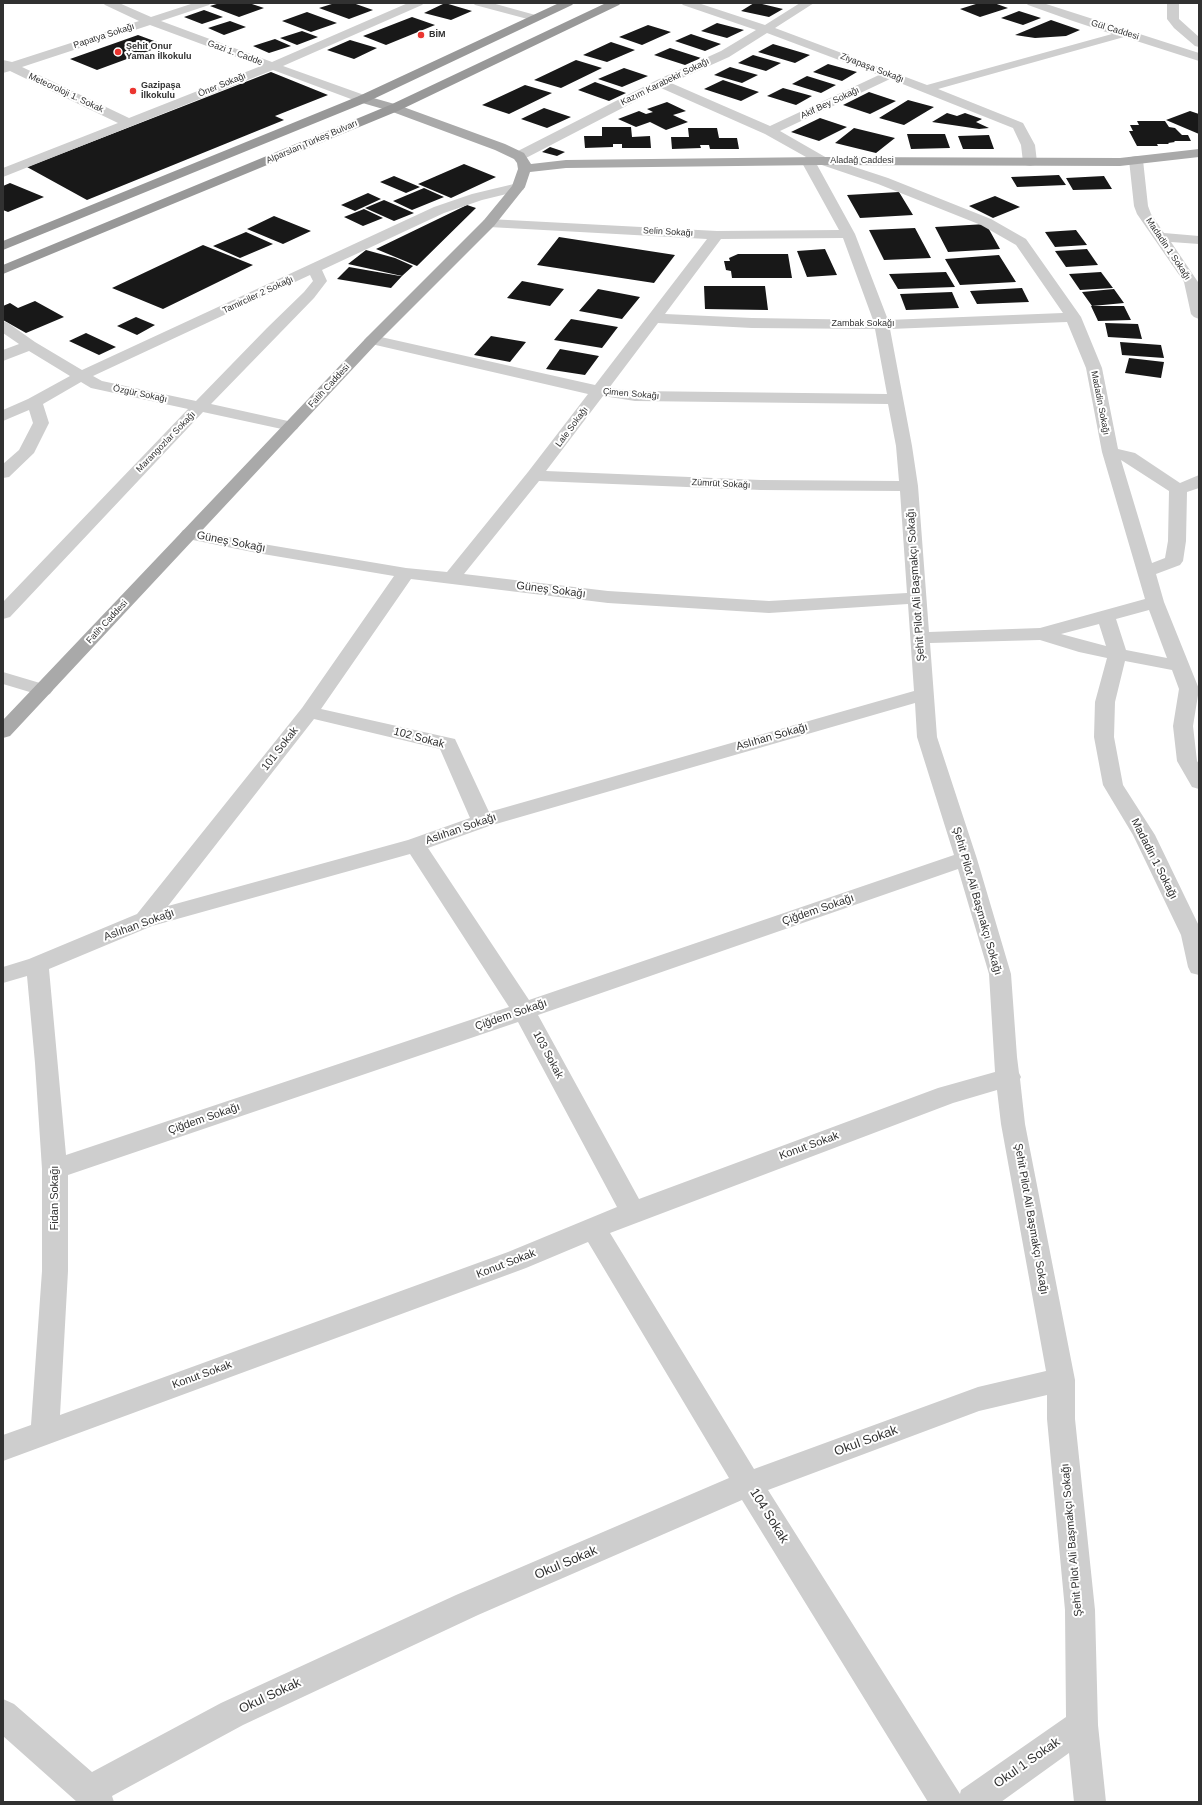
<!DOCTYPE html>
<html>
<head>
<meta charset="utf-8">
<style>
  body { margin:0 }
  #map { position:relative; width:1202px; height:1805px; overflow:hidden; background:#fff; font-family:Helvetica,sans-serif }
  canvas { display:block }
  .frame { position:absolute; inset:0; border:4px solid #313131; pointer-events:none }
</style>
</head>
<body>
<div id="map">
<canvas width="1202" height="1805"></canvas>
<div class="frame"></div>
</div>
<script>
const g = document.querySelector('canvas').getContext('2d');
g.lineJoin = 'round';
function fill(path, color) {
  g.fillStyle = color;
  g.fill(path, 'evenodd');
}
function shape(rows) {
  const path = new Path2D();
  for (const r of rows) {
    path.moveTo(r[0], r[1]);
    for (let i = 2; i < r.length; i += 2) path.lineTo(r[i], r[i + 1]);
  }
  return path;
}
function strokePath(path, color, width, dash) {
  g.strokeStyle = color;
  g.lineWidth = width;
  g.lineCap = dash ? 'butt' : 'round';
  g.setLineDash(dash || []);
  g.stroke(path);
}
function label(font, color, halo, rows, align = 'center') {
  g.font = font + ' Helvetica,sans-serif';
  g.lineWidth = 4;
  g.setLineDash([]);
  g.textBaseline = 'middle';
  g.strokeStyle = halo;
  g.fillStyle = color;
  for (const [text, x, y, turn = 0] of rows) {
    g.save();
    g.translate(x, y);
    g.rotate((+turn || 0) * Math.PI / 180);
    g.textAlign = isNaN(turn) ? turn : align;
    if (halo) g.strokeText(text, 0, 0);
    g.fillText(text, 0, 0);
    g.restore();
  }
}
fill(shape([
  [220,3,249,3,264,8,239,17,210,6],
  [335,3,353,3,373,10,349,19,319,8],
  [445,3,472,11,451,20,424,13],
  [754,3,758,3,783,9,769,17,741,11],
  [979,3,994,3,1008,8,980,17,960,9],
  [204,10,223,17,202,24,184,17],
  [1019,11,1041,18,1023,25,1001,18],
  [307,12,337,23,311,32,282,21],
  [412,17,435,25,386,45,363,36],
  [1051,20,1080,30,1066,36,1035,38,1015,35],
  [230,21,246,27,224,35,208,28],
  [717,23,744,30,727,38,701,31],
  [648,25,671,32,642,45,619,37],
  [302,31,318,37,297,45,280,38],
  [691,34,721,44,705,51,675,41],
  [138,35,165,45,97,70,70,59],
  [275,39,291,46,269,53,253,46],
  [350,40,377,48,354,59,327,50],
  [611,42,635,50,607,62,583,55],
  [773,44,810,55,795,63,758,52],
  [670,48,701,58,685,65,654,55],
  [753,55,781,63,766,71,738,63],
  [576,60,602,68,561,88,534,80],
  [828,64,857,72,842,81,813,72],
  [730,67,758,75,742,83,714,75],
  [624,68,648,76,622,87,598,79],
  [271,72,328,95,275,116,284,120,87,200,27,167],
  [807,76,836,85,821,93,792,84],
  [723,80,759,92,741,101,704,89],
  [595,82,626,93,609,101,578,90],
  [525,85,552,93,509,114,482,105],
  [783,88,812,96,796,105,767,96],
  [869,92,896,101,870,114,843,105],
  [908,100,934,107,904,125,879,118],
  [667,102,686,111,673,115,688,122,666,130,650,122,636,127,618,119,639,111,646,114,653,112,647,109],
  [544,108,571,117,547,128,521,119],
  [1190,111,1199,114,1199,134,1166,120],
  [947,113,957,116,965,113,982,119,976,122,989,128,979,129,932,122],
  [820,118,847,127,819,141,791,132],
  [1137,121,1165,121,1169,127,1175,128,1182,135,1188,135,1191,141,1174,141,1175,142,1168,143,1169,144,1157,144,1158,146,1137,146,1129,131,1133,131,1130,125,1139,125],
  [602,127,631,127,632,137,650,136,651,148,622,148,622,144,613,144,613,147,585,148,584,136,602,136],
  [688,128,717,128,719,138,737,138,739,149,710,149,709,145,700,145,701,148,672,149,671,137,689,137],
  [854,128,895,138,876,153,835,143],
  [907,134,945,134,950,148,911,149],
  [989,135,994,149,963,149,958,136],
  [550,147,565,152,557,156,542,152],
  [464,164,496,177,451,198,418,184],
  [1059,175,1066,185,1017,187,1011,177],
  [394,176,420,187,406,193,380,182],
  [1104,176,1112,189,1073,190,1066,178],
  [10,183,44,197,8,212,3,210,3,186],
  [424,188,444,197,412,210,393,201],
  [899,192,913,215,860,218,847,195],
  [368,193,381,199,355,211,341,205],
  [995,196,1020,207,993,218,969,206],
  [384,200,414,213,394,221,365,208],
  [467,205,476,208,417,266,376,249],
  [364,209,383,218,363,226,344,217],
  [274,216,311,231,283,244,247,229],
  [986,224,1000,249,948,252,935,227],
  [915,228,931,258,884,260,869,230],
  [1076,230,1087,245,1055,247,1045,232],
  [246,232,273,244,240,258,213,246],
  [559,237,675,255,654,283,537,265],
  [203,245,253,265,163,309,112,288],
  [825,249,837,275,807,277,797,251],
  [1087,249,1098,265,1066,267,1055,251],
  [366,250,395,258,413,266,402,276,348,264],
  [738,254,788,254,792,278,732,278,731,271,726,270,724,261,730,261,729,258],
  [999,255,1016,282,960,285,945,259],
  [349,267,400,276,402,276,391,288,337,279],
  [946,272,955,287,898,289,889,274],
  [1101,272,1113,288,1080,290,1069,274],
  [522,281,564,289,550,306,507,298],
  [704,286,765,286,768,310,705,309],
  [1022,288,1029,302,977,304,970,291],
  [598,289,640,297,622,319,579,311],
  [1114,289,1124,303,1092,306,1082,292],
  [952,292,959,308,906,310,900,294],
  [35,301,64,317,26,333,3,320,3,306,10,303,18,308],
  [1091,306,1124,306,1131,320,1098,321],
  [136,317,155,325,137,335,117,326],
  [571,319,618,327,602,348,554,340],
  [1105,323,1138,324,1142,339,1108,337],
  [86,333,116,347,99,355,69,341],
  [491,336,526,342,510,362,474,355],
  [1120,342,1161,345,1164,358,1122,355],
  [560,349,599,356,585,375,546,369],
  [1129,358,1164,362,1161,378,1125,373]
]), '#181818');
fill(shape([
  [103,3,119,3,151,17,194,3,211,3,209,5,161,21,272,62,408,3,424,3,422,5,283,66,367,96,369,99,367,102,359,102,273,70,3,177,3,168,118,123,10,71,3,73,3,60,12,62,139,21,105,5,103,3],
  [150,25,261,66,129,118,22,67,150,25],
  [473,3,492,3,539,16,541,18,535,21,475,5,473,3],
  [681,3,698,3,765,25,800,3,814,3,775,28,927,85,1112,34,1070,20,1028,5,1026,3,1043,3,1199,53,1199,61,1124,37,938,89,1023,123,1035,145,1037,162,1035,165,1030,166,1025,165,1023,162,1021,145,1013,128,890,79,780,131,827,158,888,178,991,219,1026,239,1081,317,1102,368,1118,449,1135,453,1180,483,1199,475,1199,488,1187,492,1186,541,1183,561,1180,565,1156,574,1164,602,1199,689,1193,726,1197,761,1199,764,1199,789,1192,787,1177,761,1173,726,1179,689,1172,670,1125,661,1115,702,1114,737,1123,785,1155,835,1199,926,1199,975,1191,973,1188,967,1181,935,1133,835,1103,785,1094,737,1095,702,1107,658,1079,652,1040,640,930,643,937,737,977,859,1011,974,1017,1057,1019,1073,1021,1077,1020,1079,1025,1124,1075,1380,1075,1419,1095,1610,1098,1725,1106,1802,1074,1802,1069,1753,1001,1802,928,1802,742,1500,478,1615,243,1725,112,1796,114,1802,77,1802,3,1736,3,1699,14,1704,92,1772,221,1703,456,1595,729,1478,588,1242,526,1268,3,1461,3,1435,31,1425,42,1271,42,1169,35,1063,27,976,3,983,3,967,29,959,137,914,302,708,394,576,257,553,183,538,180,534,183,530,189,529,257,543,406,568,447,572,528,472,588,394,367,343,364,340,367,337,372,335,595,385,707,239,489,227,484,226,482,223,484,220,489,219,717,231,839,230,801,161,806,157,765,134,661,88,524,159,514,159,512,156,514,153,657,80,721,51,756,30,683,5,681,3],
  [767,33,879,75,770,126,671,83,729,57,767,33],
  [816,163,878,184,981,225,1016,245,1063,313,888,320,855,234,816,163],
  [843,238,873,320,752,318,665,314,721,239,843,238],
  [1067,322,1086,368,1102,452,1145,599,1040,628,929,632,918,486,912,446,890,329,1067,322],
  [658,323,752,328,875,329,887,394,635,391,609,388,658,323],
  [603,396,635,401,888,404,896,446,899,481,761,480,546,471,603,396],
  [1121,460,1169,491,1168,541,1165,558,1152,563,1121,460],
  [539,481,761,490,900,491,907,593,769,601,608,591,464,574,539,481],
  [411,579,608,603,769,613,908,604,914,691,489,812,455,739,321,709,411,579],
  [1149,610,1167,658,1126,650,1116,619,1149,610],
  [1099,624,1106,646,1061,634,1099,624],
  [915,703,917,737,954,855,529,1000,428,848,489,826,915,703],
  [314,719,440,749,470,818,408,840,168,906,314,719],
  [410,854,509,1007,66,1155,49,969,152,926,410,854],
  [958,869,989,974,995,1072,938,1088,639,1199,538,1015,958,869],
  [518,1022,617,1207,508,1252,60,1415,68,1271,68,1175,518,1022],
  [997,1090,1001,1124,1046,1371,978,1387,754,1469,610,1233,953,1103,997,1090],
  [1047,1395,1047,1419,1065,1610,1066,1717,961,1790,960,1794,768,1490,979,1411,1047,1395],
  [1167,3,1179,3,1179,19,1199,37,1199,47,1195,46,1174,28,1167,19,1167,3],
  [1136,156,1141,157,1143,160,1148,206,1151,214,1164,233,1199,236,1199,244,1171,242,1198,282,1199,319,1194,317,1191,314,1184,282,1137,214,1134,206,1129,160,1131,157,1136,156],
  [518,183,523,184,525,187,523,190,482,200,444,213,322,270,327,281,314,298,211,404,297,423,299,426,297,429,291,431,203,412,10,617,3,619,3,602,188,409,91,388,81,382,43,404,49,423,34,453,9,477,3,478,3,464,19,450,33,423,29,410,3,421,3,410,28,399,70,376,29,351,3,361,3,350,19,344,3,333,3,321,8,323,35,342,82,370,434,207,472,194,518,183],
  [310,275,313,281,304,292,267,328,196,401,102,381,93,376,310,275],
  [3,672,50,686,53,690,50,694,43,696,3,684,3,672]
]), '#cecece');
fill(shape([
  [363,95,398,105,505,144,524,153,531,164,566,160,822,157,1120,158,1199,149,1199,157,1120,166,822,165,566,168,530,172,525,187,494,226,377,343,10,736,3,738,3,720,367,337,484,220,512,186,518,169,517,163,514,159,495,150,390,111,359,102,357,99,359,96,363,95]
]), '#a9a9a9');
fill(shape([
  [559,3,574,3,572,5,367,102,3,250,3,241,359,96,559,3],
  [606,3,621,3,619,5,398,111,3,274,3,265,390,105,606,3]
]), '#989898');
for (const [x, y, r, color] of [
  [421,35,4,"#eb3530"],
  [118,52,4,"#eb3530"],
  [133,91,4,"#eb3530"]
]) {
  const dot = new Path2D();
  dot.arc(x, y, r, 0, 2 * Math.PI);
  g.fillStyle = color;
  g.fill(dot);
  strokePath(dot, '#fff', 1.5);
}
label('9px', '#313131', '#fff', [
  ["Gül Caddesi",1115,30,17],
  ["Papatya Sokağı",104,36,-18],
  ["Gazi 1. Cadde",235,53,20],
  ["Ziyapaşa Sokağı",872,68,21],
  ["Kazım Karabekir Sokağı",665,82,-26],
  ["Öner Sokağı",222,85,-22],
  ["Meteoroloji 1. Sokak",66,93,25],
  ["Akif Bey Sokağı",830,103,-25],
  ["Alparslan Türkeş Bulvarı",312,142,-23],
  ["Aladağ Caddesi",862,161],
  ["Selin Sokağı",668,232,3],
  ["Madadin 1 Sokağı",1168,249,56],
  ["Tamirciler 2 Sokağı",258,295,-25],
  ["Zambak Sokağı",863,324],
  ["Fatih Caddesi",329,386,-47],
  ["Özgür Sokağı",140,394,12],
  ["Çimen Sokağı",631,394,5],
  ["Madadin Sokağı",1100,403,79],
  ["Lale Sokağı",572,427,-53],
  ["Marangozlar Sokağı",166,442,-46],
  ["Zümrüt Sokağı",721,484,3],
  ["Fatih Caddesi",107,622,-47]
]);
label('bold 9px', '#313131', '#fff', [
  ["BİM",429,35],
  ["Şehit Onur",126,47],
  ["Yaman İlkokulu",126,57],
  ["Gazipaşa",141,86],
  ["İlkokulu",141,96]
], 'left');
label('11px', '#313131', '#fff', [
  ["Güneş Sokağı",231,542,11],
  ["Şehit Pilot Ali Başmakçı Sokağı",916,585,-94],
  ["Güneş Sokağı",551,590,7],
  ["Aslıhan Sokağı",772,737,-16],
  ["102 Sokak",419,738,15],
  ["101 Sokak",280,749,-52],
  ["Aslıhan Sokağı",461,829,-19],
  ["Madadin 1 Sokağı",1154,859,63],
  ["Şehit Pilot Ali Başmakçı Sokağı",977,901,74],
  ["Çiğdem Sokağı",818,910,-19],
  ["Aslıhan Sokağı",139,925,-20],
  ["Çiğdem Sokağı",511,1015,-19],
  ["103 Sokak",548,1055,62],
  ["Çiğdem Sokağı",204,1119,-19],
  ["Konut Sokak",809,1146,-20],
  ["Fidan Sokağı",55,1198,-90],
  ["Şehit Pilot Ali Başmakçı Sokağı",1031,1219,80],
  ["Konut Sokak",506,1264,-21],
  ["Konut Sokak",202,1375,-20],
  ["Şehit Pilot Ali Başmakçı Sokağı",1072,1540,-95]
]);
label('13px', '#313131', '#fff', [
  ["Okul Sokak",866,1441,-20],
  ["104 Sokak",769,1516,58],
  ["Okul Sokak",566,1563,-23],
  ["Okul Sokak",270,1696,-25],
  ["Okul 1 Sokak",1027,1763,-35]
]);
</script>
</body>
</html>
